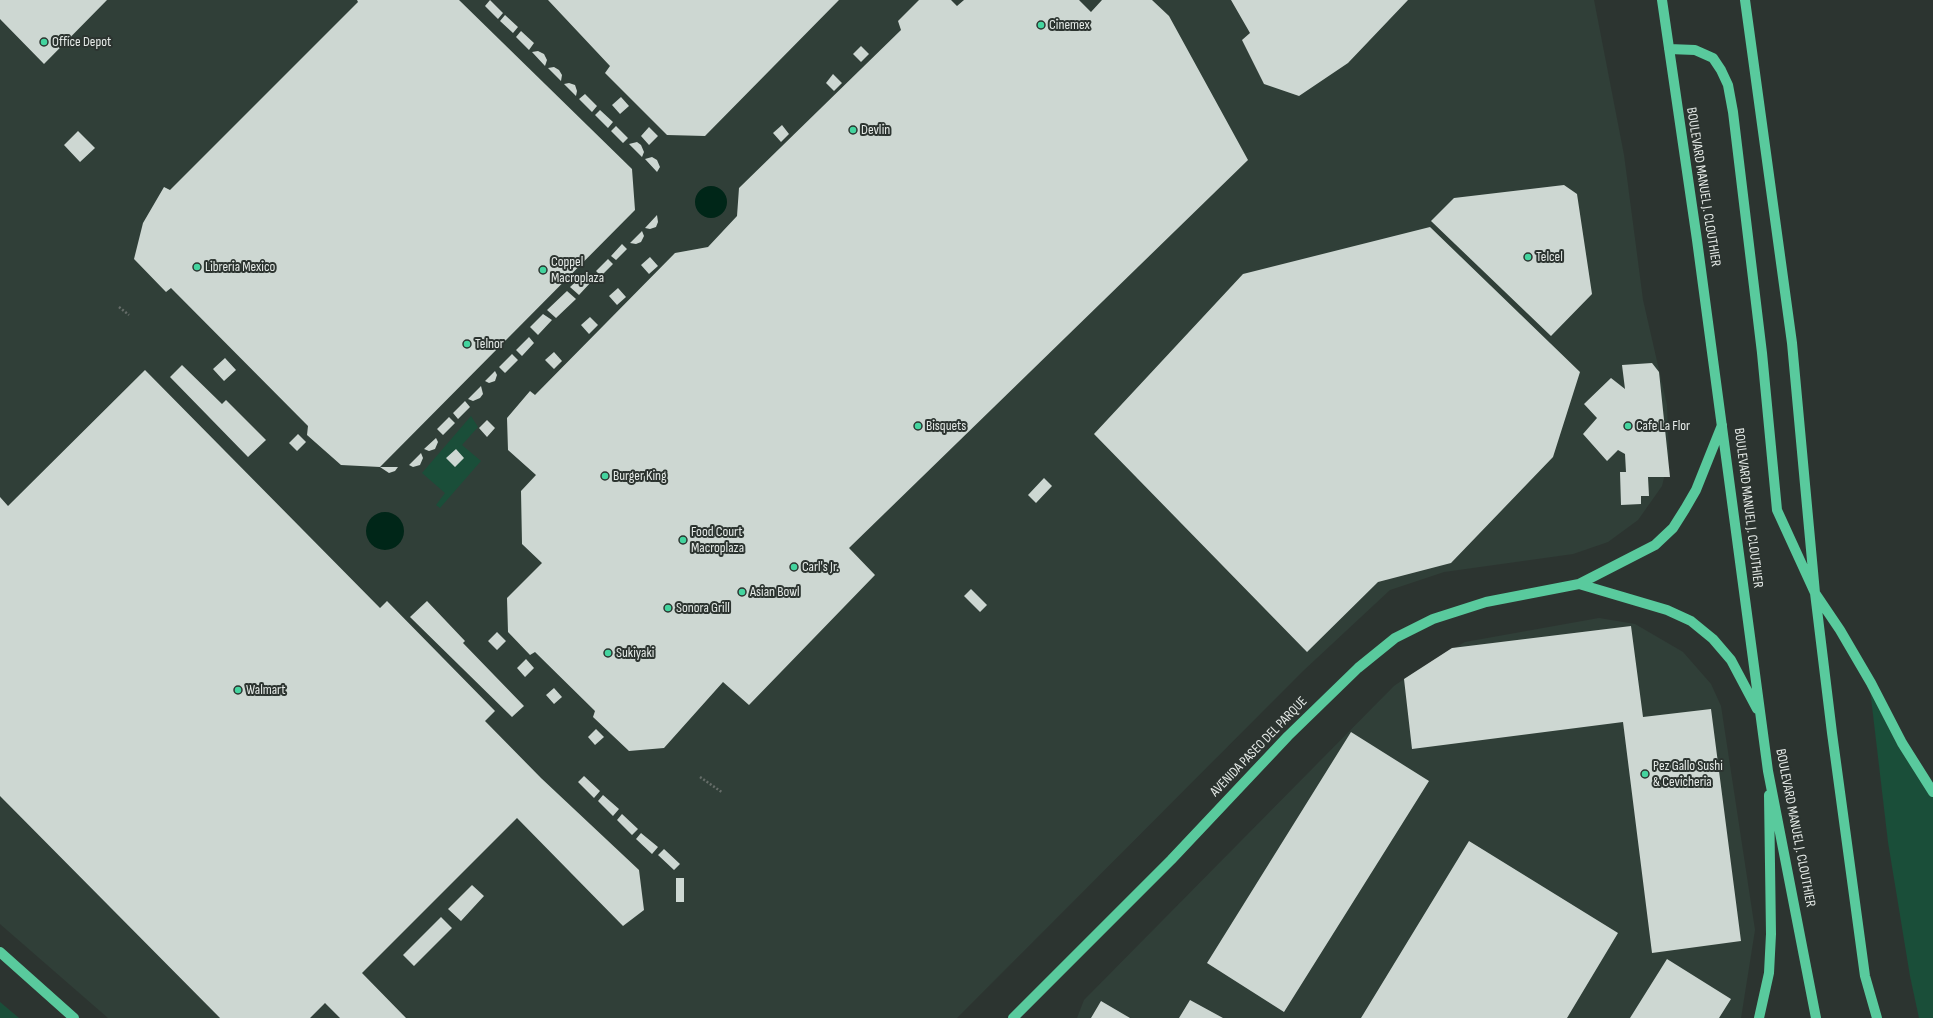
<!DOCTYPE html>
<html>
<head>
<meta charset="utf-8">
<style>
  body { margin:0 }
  canvas { display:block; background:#2c3430 }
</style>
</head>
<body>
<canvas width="1933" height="1018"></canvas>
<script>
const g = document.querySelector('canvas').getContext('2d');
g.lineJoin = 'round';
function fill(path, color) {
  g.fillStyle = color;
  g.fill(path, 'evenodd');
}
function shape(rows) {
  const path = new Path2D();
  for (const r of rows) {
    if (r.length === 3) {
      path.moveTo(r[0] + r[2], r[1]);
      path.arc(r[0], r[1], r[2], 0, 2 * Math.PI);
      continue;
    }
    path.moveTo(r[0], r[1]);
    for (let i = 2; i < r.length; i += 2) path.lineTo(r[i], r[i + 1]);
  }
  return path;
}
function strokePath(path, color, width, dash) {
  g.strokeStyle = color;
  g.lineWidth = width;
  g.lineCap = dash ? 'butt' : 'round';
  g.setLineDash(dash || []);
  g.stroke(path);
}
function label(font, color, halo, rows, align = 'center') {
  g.font = font + ' "Sofia Sans Condensed",sans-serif';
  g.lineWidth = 4;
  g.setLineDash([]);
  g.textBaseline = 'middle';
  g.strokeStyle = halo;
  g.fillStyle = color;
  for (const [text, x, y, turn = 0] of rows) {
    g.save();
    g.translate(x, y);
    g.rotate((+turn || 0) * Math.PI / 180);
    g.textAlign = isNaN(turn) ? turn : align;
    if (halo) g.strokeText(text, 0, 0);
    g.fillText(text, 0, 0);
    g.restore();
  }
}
fill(shape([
  [0,0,1594,0,1624,155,1643,300,1667,405,1669,457,1662,486,1638,520,1608,542,1573,554,1444,572,1390,590,1303,671,957,1018,108,1018,0,924],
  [1599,618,1635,624,1683,652,1711,684,1721,706,1755,930,1741,1018,1077,1018,1084,1000,1394,686,1422,667,1465,642]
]), '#303f38');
fill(shape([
  [471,416,478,427,462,445,481,461,440,508,436,505,445,493,422,473],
  [1870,689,1896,742,1933,797,1933,1018,1919,1018,1910,976,1888,842],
  [0,1002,19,1018,0,1018]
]), '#1a4e39');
fill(shape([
  [711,202,16],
  [385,531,19]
]), '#002618');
fill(shape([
  [0,0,107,0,44,64,0,19],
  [357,0,459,0,632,169,635,210,380,467,341,465,307,435,308,426,171,288,166,292,134,259,143,223,164,187,170,190,358,2],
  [490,0,503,13,498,19,485,6],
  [548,0,839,0,705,136,667,135,605,73,610,66],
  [919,0,951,0,957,6,964,0,1079,0,1091,12,1102,0,1152,0,1169,16,1248,160,849,548,875,575,749,705,723,682,664,748,629,751,593,717,595,711,535,652,530,655,508,632,507,598,542,563,522,544,521,491,536,475,508,450,507,418,530,391,535,395,675,253,708,247,737,216,739,188,901,30,898,21],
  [1231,0,1408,0,1348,63,1299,96,1264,84,1242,40,1250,33],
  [505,15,518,27,513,33,500,21],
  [521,31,534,43,529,50,516,37],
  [861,46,869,54,861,62,853,54],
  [538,51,544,54,547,60,545,66,532,52],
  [554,67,559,70,562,75,561,81,548,68],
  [833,74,842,83,834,91,826,83],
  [569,83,575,85,577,91,576,96,564,84],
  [585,94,597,106,592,112,579,99],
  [621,97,629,106,620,114,612,105],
  [600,110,613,122,608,128,595,115],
  [782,125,789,134,781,142,773,133],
  [616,126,628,138,623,143,611,131],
  [649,127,658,136,649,145,641,136],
  [78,131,95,148,80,162,64,145],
  [637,142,641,145,644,152,642,157,629,144],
  [652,157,657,160,660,167,657,172,645,159],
  [1564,185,1577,194,1592,294,1551,336,1431,221,1454,198],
  [657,215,658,222,656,227,650,229,645,228],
  [1430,227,1580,372,1553,457,1451,563,1378,582,1307,652,1094,434,1243,274],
  [642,231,644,236,641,242,636,244,630,243],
  [622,244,627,249,616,260,611,256],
  [650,257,658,266,649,274,641,265],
  [608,259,613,264,601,276,596,271],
  [583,275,591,282,579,295,570,287],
  [618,288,626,297,617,305,609,296],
  [567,291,576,299,556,318,547,310],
  [543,314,552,320,538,335,530,327],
  [590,317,598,325,589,334,581,325],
  [529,337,534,343,522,356,516,350],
  [554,352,562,361,554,369,545,360],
  [512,354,518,360,505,373,499,367],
  [225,358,236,370,224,381,213,369],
  [1652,363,1659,372,1670,477,1648,477,1649,496,1641,496,1641,504,1621,505,1620,472,1626,472,1625,454,1618,450,1607,461,1583,434,1597,418,1584,404,1611,378,1625,389,1622,365],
  [182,365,222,404,226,400,266,440,248,457,170,377],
  [145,370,380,608,387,601,495,711,485,721,541,778,639,870,644,910,623,926,517,818,362,973,406,1018,340,1018,325,1003,310,1018,220,1018,0,796,0,497,8,506],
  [495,371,497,375,495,381,489,383,485,381],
  [481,386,483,394,480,398,473,401,468,399],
  [465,401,470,407,458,419,453,413],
  [449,417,455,423,443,435,437,429],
  [487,420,495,428,487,437,479,428],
  [298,434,306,442,297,451,289,443],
  [436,438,438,442,435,449,429,451,424,449],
  [456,449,464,458,455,467,446,458],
  [421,453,423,458,420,465,413,467,409,465],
  [380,467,398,467,395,471,389,473],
  [1044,478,1052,486,1036,503,1028,495],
  [971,589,987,605,980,612,964,596],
  [427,601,465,641,463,643,524,706,512,717,410,617],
  [1631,626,1643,717,1711,709,1741,941,1652,953,1623,722,1412,749,1404,679,1452,648],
  [497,632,506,641,497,650,488,641],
  [526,659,534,668,525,677,517,668],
  [554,688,562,697,554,704,546,695],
  [596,729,604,737,595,745,588,737],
  [1351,732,1429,781,1284,1012,1207,963],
  [584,776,600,791,594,798,578,782],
  [603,795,619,809,613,816,598,801],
  [622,814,638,829,632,835,617,820],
  [641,833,658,847,652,854,636,839],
  [1469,841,1618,933,1567,1018,1361,1018],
  [664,849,680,864,674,870,658,855],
  [676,878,684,878,684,902,676,902],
  [472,885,484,896,461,921,448,909],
  [441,917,452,928,414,966,403,955],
  [1667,959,1731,999,1719,1018,1630,1018],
  [1190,1000,1223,1018,1179,1018],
  [1101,1001,1130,1018,1091,1018]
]), '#cdd7d2');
strokePath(shape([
  [119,307,129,315],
  [700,777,723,793]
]), '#666d69', 2.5, [2, 2]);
strokePath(shape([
  [1662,0,1697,240,1768,771,1816,1018],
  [1745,0,1792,343,1815,593,1832,733,1865,976,1877,1018],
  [1669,49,1695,50,1713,58,1721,70,1728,85,1733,112,1762,353,1777,510,1815,593,1840,630,1871,683,1902,743,1933,792],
  [1579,584,1667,610,1691,621,1713,639,1731,660,1757,709],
  [0,952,74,1018],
  [1013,1018,1171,860,1288,736,1358,668,1395,638,1433,619,1486,602,1579,584,1655,545,1673,528,1685,509,1696,490,1722,425],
  [1759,1018,1769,973,1771,934,1769,795]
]), '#59ca9d', 10);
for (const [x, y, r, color] of [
  [1041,25,4,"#44d49f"],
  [44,42,4,"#44d49f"],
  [853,130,4,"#44d49f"],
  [1528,257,4,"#44d49f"],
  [197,267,4,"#44d49f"],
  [543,270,4,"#44d49f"],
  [467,344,4,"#44d49f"],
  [918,426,4,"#44d49f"],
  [1628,426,4,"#44d49f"],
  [605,476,4,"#44d49f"],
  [683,540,4,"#44d49f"],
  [794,567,4,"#44d49f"],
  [742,592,4,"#44d49f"],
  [668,608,4,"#44d49f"],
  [608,653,4,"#44d49f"],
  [238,690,4,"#44d49f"],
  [1645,774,4,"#44d49f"]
]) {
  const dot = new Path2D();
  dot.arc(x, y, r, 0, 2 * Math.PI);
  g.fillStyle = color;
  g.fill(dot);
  strokePath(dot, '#2c3430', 1.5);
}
label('14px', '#e6ebe8', '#2c3430', [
  ["Cinemex",1049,25],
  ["Office Depot",52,42],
  ["Devlin",861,130],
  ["Telcel",1536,257],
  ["Coppel",551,262],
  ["Macroplaza",551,278],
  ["Libreria Mexico",205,267],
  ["Telnor",475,344],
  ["Bisquets",926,426],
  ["Cafe La Flor",1636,426],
  ["Burger King",613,476],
  ["Food Court",691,532],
  ["Macroplaza",691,548],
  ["Carl's Jr.",802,567],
  ["Asian Bowl",750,592],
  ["Sonora Grill",676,608],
  ["Sukiyaki",616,653],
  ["Walmart",246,690],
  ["Pez Gallo Sushi",1653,766],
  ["& Cevicheria",1653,782]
], 'left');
label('14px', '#e6ebe8', '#2c3430', [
  ["BOULEVARD MANUEL J. CLOUTHIER",1703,187,81],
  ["BOULEVARD MANUEL J. CLOUTHIER",1748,508,83],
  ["AVENIDA PASEO DEL PARQUE",1259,747,-46],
  ["BOULEVARD MANUEL J. CLOUTHIER",1795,828,79]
]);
</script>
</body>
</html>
